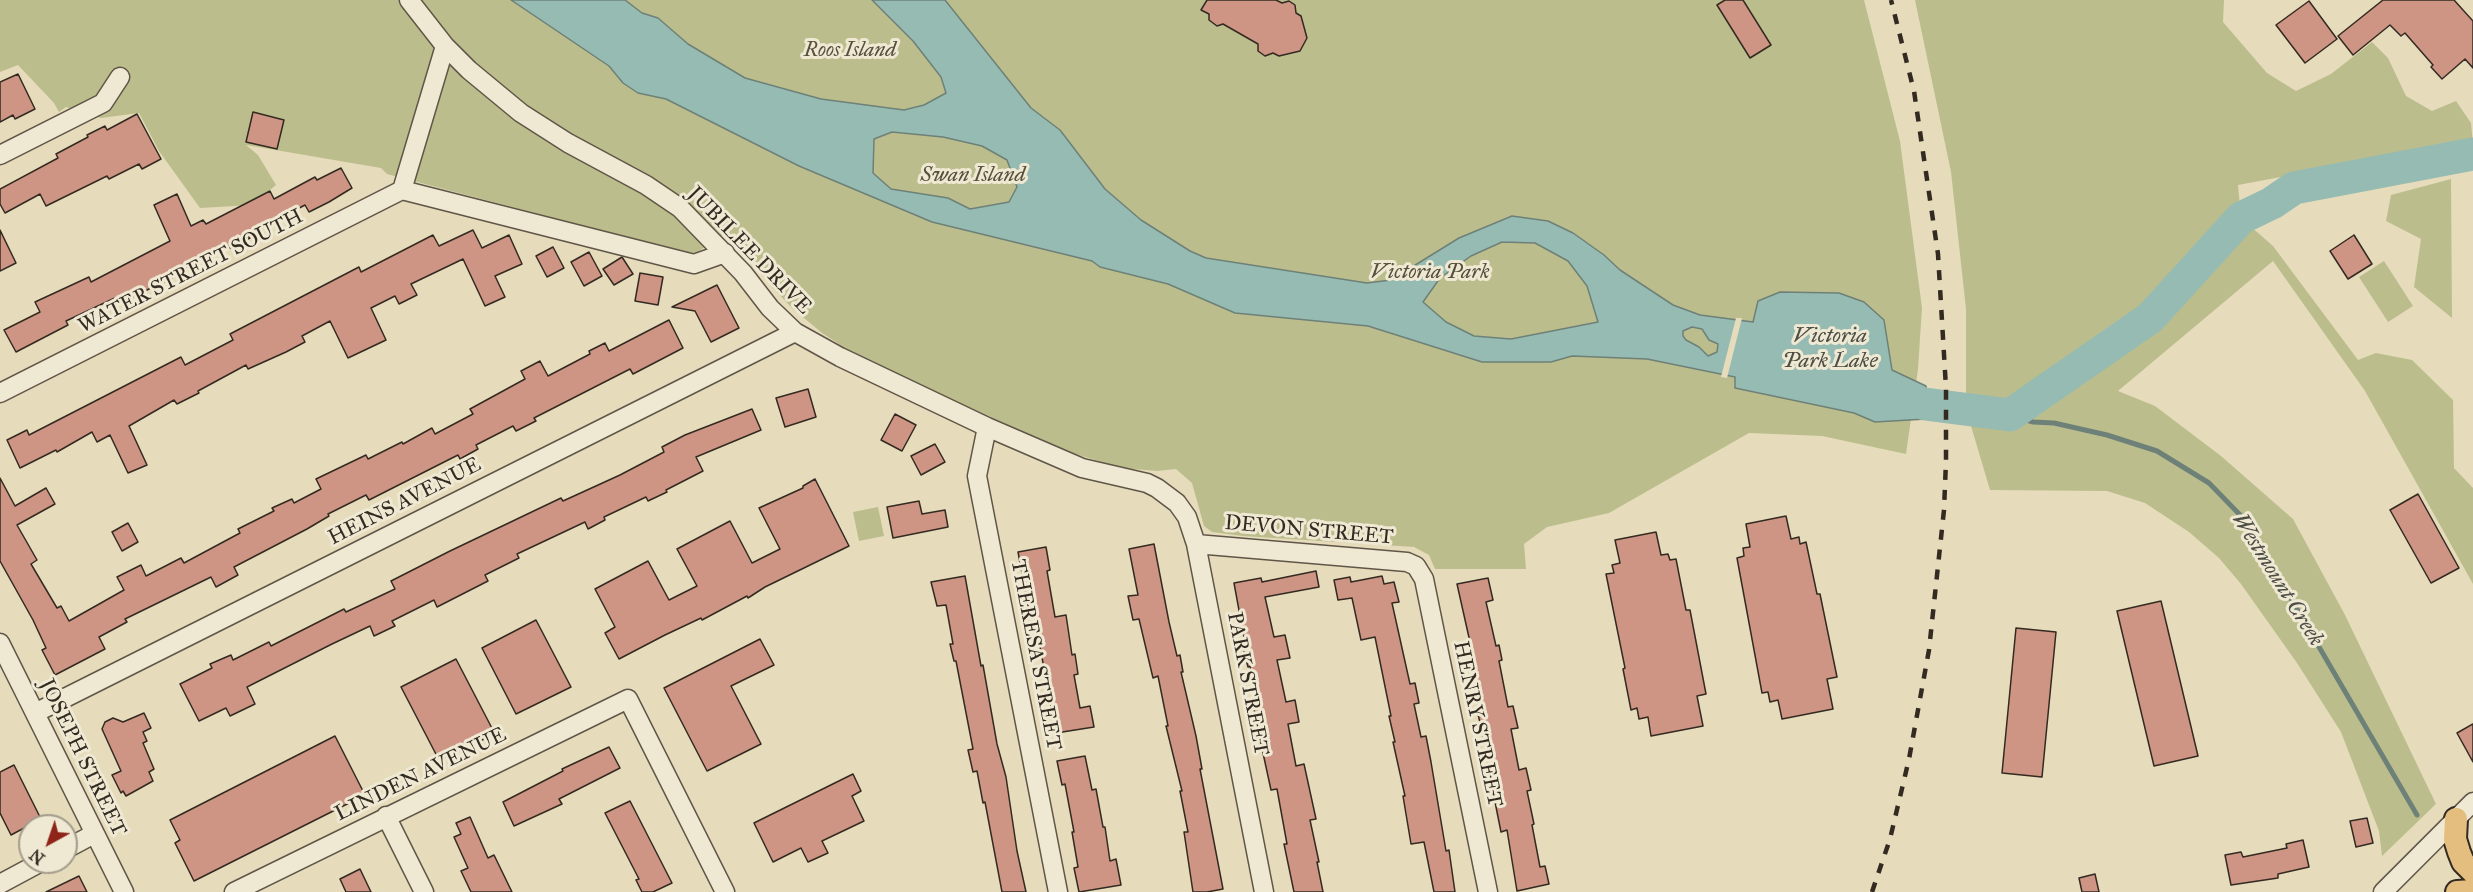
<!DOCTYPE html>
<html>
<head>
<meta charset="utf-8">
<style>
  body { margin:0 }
  #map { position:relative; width:2473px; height:892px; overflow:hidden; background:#e6dbbb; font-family:"IM FELL Great Primer",serif }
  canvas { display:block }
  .north { position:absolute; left:18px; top:814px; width:60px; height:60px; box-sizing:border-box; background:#efe8d3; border:2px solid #a49c8c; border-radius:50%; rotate:220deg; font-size:16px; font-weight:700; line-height:24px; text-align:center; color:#332a21 }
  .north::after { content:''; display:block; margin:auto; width:21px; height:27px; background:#8f2418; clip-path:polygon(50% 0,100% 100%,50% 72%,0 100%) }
</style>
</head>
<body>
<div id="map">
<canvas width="2473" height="892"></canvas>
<div class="north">N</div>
</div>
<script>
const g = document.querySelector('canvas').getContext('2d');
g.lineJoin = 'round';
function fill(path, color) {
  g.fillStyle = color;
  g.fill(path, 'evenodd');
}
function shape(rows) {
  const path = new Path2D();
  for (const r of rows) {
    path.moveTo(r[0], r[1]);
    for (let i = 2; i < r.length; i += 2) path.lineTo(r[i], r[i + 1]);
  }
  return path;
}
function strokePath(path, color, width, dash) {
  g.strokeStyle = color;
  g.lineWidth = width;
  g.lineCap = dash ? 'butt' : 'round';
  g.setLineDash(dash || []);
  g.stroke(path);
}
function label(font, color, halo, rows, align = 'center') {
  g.font = font + ' "IM FELL Great Primer",serif';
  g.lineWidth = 6;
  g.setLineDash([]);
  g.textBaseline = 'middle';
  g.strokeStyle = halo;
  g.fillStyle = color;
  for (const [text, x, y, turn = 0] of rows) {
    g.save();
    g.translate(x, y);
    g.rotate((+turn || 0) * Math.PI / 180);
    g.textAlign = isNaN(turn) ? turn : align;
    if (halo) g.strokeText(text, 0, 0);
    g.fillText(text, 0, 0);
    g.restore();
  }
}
fill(shape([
  [0,0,1864,0,1900,141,1922,308,1918,369,1906,454,1822,436,1749,433,1609,513,1547,527,1524,544,1526,569,1435,569,1429,555,1414,547,1243,536,1212,532,1204,526,1192,483,1176,469,1157,471,1121,468,1063,450,862,359,822,333,792,308,772,287,753,261,724,234,699,251,690,254,387,174,381,168,246,145,258,155,276,185,252,205,200,208,159,151,139,113,101,118,66,107,59,112,54,103,18,65,0,72],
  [1915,0,2224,0,2223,22,2267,73,2296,91,2331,74,2372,42,2388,58,2406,96,2432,111,2456,101,2471,123,2473,145,2361,162,2238,185,2241,218,2273,246,2358,360,2376,353,2412,360,2453,400,2454,468,2473,488,2473,584,2365,391,2273,261,2118,391,2155,406,2221,456,2293,519,2345,615,2436,804,2382,856,2379,831,2341,732,2297,663,2241,584,2219,558,2189,532,2145,503,2107,491,1990,490,1966,409,1966,309,1951,172],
  [2451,179,2452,318,2414,287,2421,239,2386,221,2391,195],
  [2384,261,2413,306,2388,322,2359,277],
  [878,507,884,536,859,541,853,512]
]), '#bbbe8c');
const water = shape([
  [511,0,625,0,642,13,658,18,688,44,745,78,821,99,904,110,924,105,946,93,941,77,913,41,872,0,945,0,1031,108,1060,130,1105,189,1141,220,1190,251,1206,258,1367,283,1391,280,1459,238,1512,216,1548,221,1573,233,1604,255,1620,270,1673,305,1700,315,1753,322,1758,301,1780,292,1839,293,1864,302,1884,320,1892,370,1926,386,1926,419,1875,422,1854,413,1735,388,1735,377,1647,359,1572,356,1551,362,1482,362,1368,326,1235,313,1168,284,1100,267,1092,261,932,222,799,166,666,99,638,93,623,83,609,66,511,0],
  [892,132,943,137,982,146,1007,160,1017,187,1009,202,970,209,948,198,891,189,873,173,874,139,892,132],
  [1502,242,1535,243,1568,261,1587,286,1598,322,1511,339,1474,336,1446,322,1423,302,1440,278,1471,256,1502,242],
  [1692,327,1702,329,1709,340,1718,344,1717,352,1708,356,1699,347,1686,340,1683,336,1683,331,1692,327]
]);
fill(water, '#96bbb2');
strokePath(water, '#6e8178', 1.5);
fill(shape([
  [1736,318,1742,318,1727,378,1721,377]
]), '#e6dbbb');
strokePath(shape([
  [2010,415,2033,422,2054,423,2107,435,2157,451,2209,483,2245,520,2417,815]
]), '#6e8178', 5);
strokePath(shape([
  [1925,404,2010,415,2150,318,2241,218,2272,203,2294,188,2473,154]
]), '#96bbb2', 33);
const building = shape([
  [1207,0,1276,0,1282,3,1289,1,1295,5,1296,13,1301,16,1307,38,1300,51,1279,56,1273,53,1265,56,1258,51,1258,44,1223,24,1217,26,1209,20,1209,14,1201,10,1207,0],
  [1725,0,1743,0,1771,45,1750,58,1717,5,1725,0],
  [2383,0,2454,0,2473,21,2473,68,2465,59,2442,79,2431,67,2433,65,2405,33,2401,36,2390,25,2353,55,2338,36,2383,0],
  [2309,1,2337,39,2305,63,2276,25,2309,1],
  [18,74,35,109,15,119,13,115,0,122,0,82,18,74],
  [253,112,284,120,277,149,246,142,253,112],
  [137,114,161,159,142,169,139,164,109,179,107,176,46,206,40,194,5,213,0,204,0,189,58,158,56,154,88,137,87,135,105,126,107,130,137,114],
  [341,168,352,188,329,202,309,212,305,205,248,235,250,238,230,248,228,246,179,271,180,274,120,303,117,297,66,321,68,325,16,352,4,330,40,312,35,302,89,277,91,282,170,241,154,205,177,194,191,226,203,220,206,224,270,191,274,199,315,177,317,180,341,168],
  [0,230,16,263,0,271,0,230],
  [473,230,482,248,509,235,522,264,495,276,505,297,485,306,463,259,411,284,417,295,399,304,395,296,371,308,386,340,348,358,330,321,302,336,305,342,286,352,248,369,246,365,198,391,199,393,177,404,174,400,129,426,147,465,128,473,110,435,97,442,92,432,57,452,56,450,20,468,7,440,27,430,29,435,181,357,185,365,233,340,230,334,359,267,361,272,433,235,439,246,473,230],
  [2354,235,2372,264,2348,279,2330,251,2354,235],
  [553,247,564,268,547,277,536,256,553,247],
  [589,252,602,276,584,286,571,262,589,252],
  [622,257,633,274,614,285,603,269,622,257],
  [640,273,663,277,658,305,635,301,640,273],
  [717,285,739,328,711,342,695,311,672,307,717,285],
  [669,320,683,348,633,374,630,369,534,418,536,421,516,431,513,426,476,445,478,449,460,459,458,455,369,500,366,495,328,514,329,516,307,529,234,567,238,575,216,587,211,577,125,619,127,622,99,637,105,649,55,675,42,650,46,648,33,620,0,561,0,478,15,506,46,488,55,504,17,525,37,560,31,564,57,608,61,606,69,621,124,590,117,577,141,565,146,576,181,558,184,563,240,533,238,529,274,511,272,508,292,499,294,503,321,489,316,479,366,455,368,459,402,442,403,444,432,428,435,434,473,414,470,409,525,379,521,371,540,361,548,376,590,354,589,351,605,343,609,351,669,320],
  [808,389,816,417,785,427,776,398,808,389],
  [752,409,761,430,696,457,703,471,666,490,667,492,648,501,646,497,604,517,605,520,588,529,585,522,517,554,519,558,485,575,488,581,437,607,434,600,392,621,395,626,374,636,370,626,332,644,247,687,255,704,230,716,226,708,199,721,180,684,212,668,210,664,231,655,233,660,269,642,271,646,344,609,346,612,395,589,391,581,450,551,561,498,563,501,620,475,664,452,662,447,685,435,752,409],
  [895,414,916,425,902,451,881,440,895,414],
  [935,444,945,462,921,475,911,456,935,444],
  [815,479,849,546,765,587,748,598,747,596,702,620,701,618,665,635,619,659,605,633,615,627,595,589,648,561,669,600,697,586,677,549,730,521,752,563,780,549,759,508,803,488,803,486,815,479],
  [2418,494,2459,568,2431,583,2390,510,2418,494],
  [919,501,922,514,945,510,948,527,893,538,887,507,919,501],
  [1786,516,1791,539,1799,537,1800,544,1806,542,1817,594,1820,594,1837,677,1827,679,1833,709,1782,719,1778,700,1770,702,1768,692,1762,693,1737,558,1744,556,1743,548,1750,547,1746,524,1786,516],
  [128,523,138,542,122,551,112,532,128,523],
  [1656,532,1661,555,1668,554,1670,560,1676,559,1686,610,1690,610,1706,694,1697,696,1703,726,1651,736,1648,717,1639,719,1637,708,1631,710,1623,669,1625,668,1606,574,1614,573,1612,565,1620,563,1615,540,1656,532],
  [1154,544,1169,622,1177,656,1180,655,1183,672,1181,672,1196,736,1202,769,1200,769,1223,889,1207,892,1193,892,1184,832,1188,832,1180,791,1182,791,1166,726,1168,726,1158,676,1153,678,1139,619,1133,620,1128,596,1138,595,1129,549,1154,544],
  [1046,547,1050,570,1047,571,1055,617,1066,615,1072,655,1075,654,1078,674,1074,675,1080,708,1090,706,1094,727,1056,733,1033,609,1029,610,1018,552,1046,547],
  [1316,571,1319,587,1265,597,1274,637,1285,635,1290,658,1277,660,1286,702,1295,700,1299,722,1288,724,1296,766,1304,764,1316,819,1310,820,1319,862,1317,862,1323,892,1294,892,1284,844,1287,844,1277,789,1271,790,1258,730,1254,708,1258,707,1250,666,1248,667,1242,644,1245,643,1234,583,1261,578,1262,582,1316,571],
  [965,576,981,666,983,665,997,744,1006,777,1017,851,1026,892,1002,892,985,802,983,803,977,771,973,772,968,750,973,749,956,661,954,661,950,644,953,644,946,605,937,606,931,582,965,576],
  [1382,576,1384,584,1394,582,1399,602,1392,603,1410,684,1415,683,1419,703,1414,704,1421,737,1426,736,1431,762,1446,851,1449,850,1455,892,1434,892,1424,842,1411,844,1403,796,1405,796,1393,742,1395,742,1389,716,1391,716,1375,637,1361,640,1352,598,1338,600,1334,580,1350,577,1351,582,1382,576],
  [1488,578,1493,600,1486,602,1496,646,1499,645,1502,660,1499,661,1508,707,1513,706,1518,728,1511,729,1519,770,1526,768,1531,790,1527,791,1534,824,1532,825,1540,867,1545,866,1549,884,1517,891,1507,830,1501,832,1497,812,1490,776,1495,775,1487,735,1483,736,1478,714,1483,713,1474,667,1471,667,1468,652,1472,651,1457,584,1488,578],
  [2161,601,2198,756,2154,766,2117,611,2161,601],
  [536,620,571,687,516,714,482,648,536,620],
  [2016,628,2056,632,2042,777,2002,773,2016,628],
  [760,639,774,665,731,686,761,744,707,771,664,688,760,639],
  [456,659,495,734,439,760,401,687,456,659],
  [144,713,151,728,143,732,147,741,143,743,154,769,149,772,153,781,126,796,123,791,121,793,112,775,121,771,102,729,105,722,113,718,123,722,144,713],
  [2473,724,2473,762,2457,733,2473,724],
  [335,736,365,795,194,881,175,843,180,840,170,820,335,736],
  [609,747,620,768,559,799,562,804,514,826,503,802,563,771,562,769,609,747],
  [1085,756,1092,790,1096,789,1103,827,1105,827,1110,861,1116,859,1121,885,1079,892,1074,868,1078,867,1072,832,1074,832,1065,784,1062,785,1057,761,1085,756],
  [14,765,41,819,11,835,0,813,0,772,14,765],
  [853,774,861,791,852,796,864,821,822,841,828,853,808,862,801,848,773,862,754,823,853,774],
  [630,801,672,883,653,892,642,892,636,880,639,879,605,813,630,801],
  [470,817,488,858,494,855,512,892,471,892,461,871,468,868,454,837,461,834,456,823,470,817],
  [2367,818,2373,843,2356,847,2350,821,2367,818],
  [2303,840,2309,867,2278,874,2278,878,2231,885,2225,855,2241,852,2243,857,2287,848,2286,844,2303,840],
  [360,869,371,892,346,892,340,879,360,869],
  [2095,874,2099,892,2082,892,2079,878,2095,874],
  [79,876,87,892,46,892,79,876]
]);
fill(building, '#cf9584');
strokePath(building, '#332a21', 1.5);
const minor = shape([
  [409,0,445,46,469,70,521,113,568,143,646,185,680,208,743,273,770,308,795,332,840,357,987,427,1082,468,1147,483,1157,488,1177,503,1187,517,1196,544,1264,892],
  [0,155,103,103,120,77],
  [402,190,694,264,725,253],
  [0,393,402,190,445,46],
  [987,427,977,476,1058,892],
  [1196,544,1407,562,1416,566,1424,579,1488,892],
  [0,643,124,892],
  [35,713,795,332],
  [386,816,424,892],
  [66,849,94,834],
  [0,884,41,862],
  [234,892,628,699,725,892],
  [2383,892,2473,802]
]);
const major = shape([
  [2456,819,2455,839,2459,852,2463,862,2473,872],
  [2457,892,2473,891]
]);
strokePath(minor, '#605648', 21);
strokePath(major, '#332a21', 26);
strokePath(minor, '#efe8d3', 18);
strokePath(major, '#e3be7e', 22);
strokePath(shape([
  [1872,892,1890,839,1909,759,1929,650,1944,510,1946,461,1946,388,1938,254,1914,91,1891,0]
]), '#332a21', 4.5, [10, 10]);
label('italic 21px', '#554f3c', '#efe8d3', [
  ["Roos Island",850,51],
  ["Swan Island",973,176],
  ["Victoria Park",1430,273]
]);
label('21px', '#332a21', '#efe8d3', [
  ["JUBILEE DRIVE",749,251,46],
  ["WATER STREET SOUTH",191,272,-27],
  ["HEINS AVENUE",405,502,-27],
  ["DEVON STREET",1309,531,5],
  ["THERESA STREET",1035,655,79],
  ["PARK STREET",1247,684,79],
  ["HENRY STREET",1477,724,78],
  ["JOSEPH STREET",82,758,64],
  ["LINDEN AVENUE",421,775,-26]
]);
label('italic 22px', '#4c4e45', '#efe8d3', [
  ["Victoria",1830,337],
  ["Park Lake",1830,362],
  ["Westmount Creek",2277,580,58]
]);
</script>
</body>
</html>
